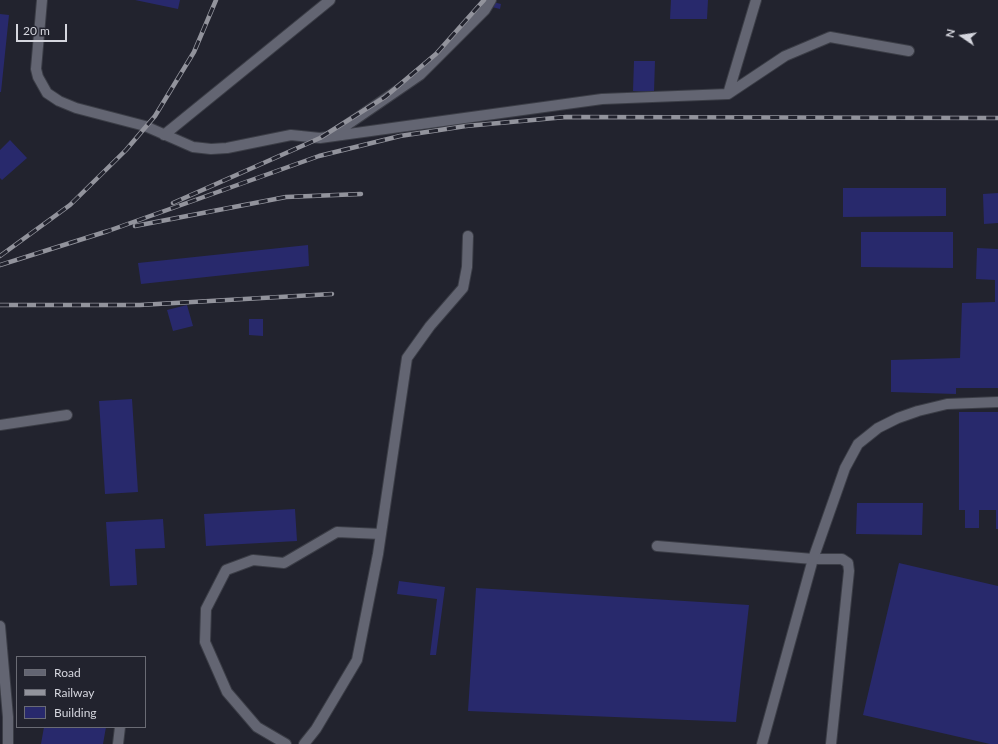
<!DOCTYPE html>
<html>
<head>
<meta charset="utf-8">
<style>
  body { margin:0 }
  #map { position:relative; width:998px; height:744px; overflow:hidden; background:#22232e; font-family:Lato,sans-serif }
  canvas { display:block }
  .legend { position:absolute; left:16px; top:656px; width:130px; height:72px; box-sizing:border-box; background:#22232e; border:1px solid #6a6b74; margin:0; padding:5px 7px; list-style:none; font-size:12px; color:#d5d6de }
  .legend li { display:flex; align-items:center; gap:8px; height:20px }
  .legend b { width:20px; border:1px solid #6a6b74 }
  .north { position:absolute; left:942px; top:16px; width:40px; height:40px; -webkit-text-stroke:3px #22232e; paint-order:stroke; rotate:283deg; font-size:11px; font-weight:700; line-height:16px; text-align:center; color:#d5d6de }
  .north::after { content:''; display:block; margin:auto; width:14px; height:18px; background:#d5d6de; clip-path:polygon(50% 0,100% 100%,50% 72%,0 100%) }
  .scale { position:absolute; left:16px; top:24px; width:51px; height:18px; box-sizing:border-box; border:2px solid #d5d6de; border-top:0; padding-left:5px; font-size:12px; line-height:14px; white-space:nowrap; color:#d5d6de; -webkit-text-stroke:3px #22232e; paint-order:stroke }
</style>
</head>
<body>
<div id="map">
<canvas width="998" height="744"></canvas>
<ul class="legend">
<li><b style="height:5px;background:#636572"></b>Road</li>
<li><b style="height:5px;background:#92939c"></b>Railway</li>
<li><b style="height:11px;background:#28296c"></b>Building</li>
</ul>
<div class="north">N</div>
<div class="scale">20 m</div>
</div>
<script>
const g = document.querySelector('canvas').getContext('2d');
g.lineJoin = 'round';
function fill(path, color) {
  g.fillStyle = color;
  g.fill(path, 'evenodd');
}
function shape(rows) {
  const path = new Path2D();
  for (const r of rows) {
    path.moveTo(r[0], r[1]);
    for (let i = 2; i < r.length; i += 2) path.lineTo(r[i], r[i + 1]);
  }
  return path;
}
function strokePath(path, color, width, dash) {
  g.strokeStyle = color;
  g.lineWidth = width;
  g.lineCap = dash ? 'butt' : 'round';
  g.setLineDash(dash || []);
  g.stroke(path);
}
fill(shape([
  [135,0,180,0,178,9],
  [671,0,708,0,707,19,670,19],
  [493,2,501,4,500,9,492,7],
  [0,14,9,15,1,92,0,92],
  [634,61,655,61,654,92,633,91],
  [10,140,27,158,2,180,0,178,0,150],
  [843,188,946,188,946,216,843,217],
  [998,193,998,223,984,224,983,194],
  [861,232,953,232,953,268,861,267],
  [308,245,309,266,141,284,138,263],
  [977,248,998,249,998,388,956,388,956,394,891,392,891,360,960,358,962,303,995,302,995,280,976,279],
  [187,305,193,326,173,331,167,310],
  [249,319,263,319,263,336,249,335],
  [132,399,138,492,105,494,99,401],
  [959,412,998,412,998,529,996,529,996,510,979,510,979,528,965,528,965,510,959,510],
  [857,503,923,503,922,535,856,534],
  [295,509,297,541,206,546,204,514],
  [163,519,165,548,135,549,137,585,110,586,106,522],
  [899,563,998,586,998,744,990,744,863,715],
  [399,581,445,587,436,655,430,655,437,599,397,594],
  [476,588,749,605,736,722,468,711],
  [44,727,106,727,103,744,41,744]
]), '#28296c');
const lane = shape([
  [42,0,36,69,38,77,47,93,59,101,76,108,145,126,193,147,211,149,227,148,291,135,320,138,602,99,728,94,785,56,830,37,909,51],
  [728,94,756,0],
  [164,135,330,0],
  [331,136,420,75,485,10,491,0],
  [0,425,67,415],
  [657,546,813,559,842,559,848,563,849,571,831,744],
  [0,626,8,717,8,744],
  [118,744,120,727],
  [286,744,257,727,227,692,205,642,206,609,226,570,253,560,284,563,337,532,381,534],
  [304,744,316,729,357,660,378,554,407,358,430,326,463,288,467,267,468,236]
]);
const street = shape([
  [762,744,813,559,845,468,858,444,878,428,898,418,918,411,947,404,998,402]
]);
strokePath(lane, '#3b3d46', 12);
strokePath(street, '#3b3d46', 12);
strokePath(lane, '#636572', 10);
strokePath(street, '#636572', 10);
const rail = shape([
  [173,203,320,138,385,97,436,54,484,0],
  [135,226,286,197,361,194],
  [0,256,70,205,126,150,155,116,194,52,216,0],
  [0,265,108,231,319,156,400,136,466,126,566,117,998,118],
  [0,305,140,305,332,294]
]);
strokePath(rail, '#92939c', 4.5);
strokePath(rail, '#22232e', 3, [9]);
</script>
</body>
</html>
